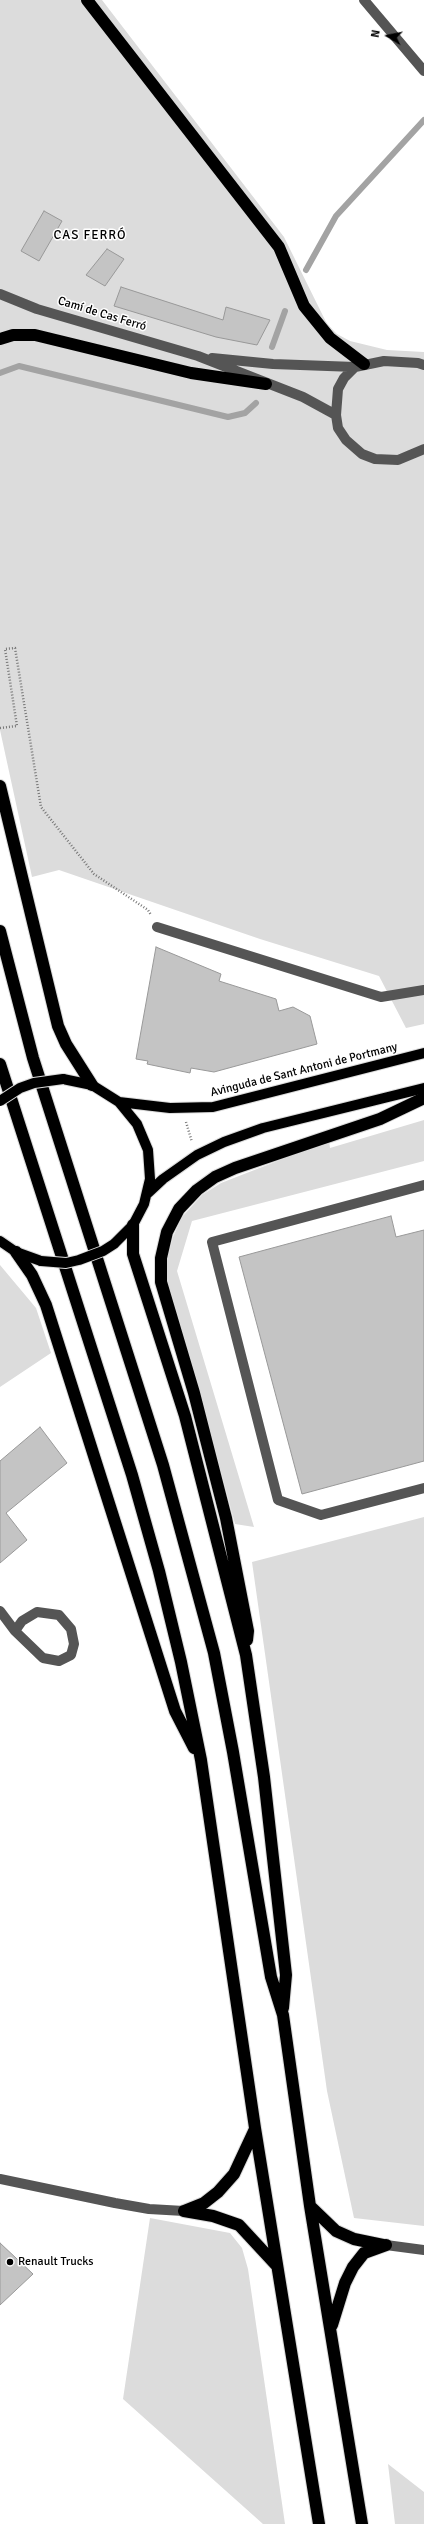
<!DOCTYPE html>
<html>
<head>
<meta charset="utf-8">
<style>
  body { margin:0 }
  #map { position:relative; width:424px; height:2524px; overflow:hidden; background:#fff; font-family:Signika,sans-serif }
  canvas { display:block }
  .north { position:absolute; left:368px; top:16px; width:40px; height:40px; -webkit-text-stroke:3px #fff; paint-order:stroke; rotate:280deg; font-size:11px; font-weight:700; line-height:16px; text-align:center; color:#000 }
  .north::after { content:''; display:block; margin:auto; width:14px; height:18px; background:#000; clip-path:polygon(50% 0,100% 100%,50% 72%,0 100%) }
</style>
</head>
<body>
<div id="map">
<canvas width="424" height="2524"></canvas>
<div class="north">N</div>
</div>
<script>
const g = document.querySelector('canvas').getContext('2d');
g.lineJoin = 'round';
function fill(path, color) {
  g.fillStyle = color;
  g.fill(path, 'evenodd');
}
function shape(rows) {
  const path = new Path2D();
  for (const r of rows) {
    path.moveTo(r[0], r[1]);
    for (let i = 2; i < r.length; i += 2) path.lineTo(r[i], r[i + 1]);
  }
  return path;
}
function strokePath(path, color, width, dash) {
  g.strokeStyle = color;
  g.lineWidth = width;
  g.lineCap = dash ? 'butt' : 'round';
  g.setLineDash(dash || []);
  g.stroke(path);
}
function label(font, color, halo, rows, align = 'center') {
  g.font = font + ' Signika,sans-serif';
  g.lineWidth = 3;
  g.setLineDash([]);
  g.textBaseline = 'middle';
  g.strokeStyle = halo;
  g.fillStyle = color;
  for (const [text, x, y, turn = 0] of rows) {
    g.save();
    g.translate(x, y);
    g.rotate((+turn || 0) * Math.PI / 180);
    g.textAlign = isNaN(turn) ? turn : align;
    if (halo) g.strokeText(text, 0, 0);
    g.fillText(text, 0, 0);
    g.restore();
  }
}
fill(shape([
  [0,0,102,0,284,237,327,324,337,334,350,341,387,350,424,352,424,1024,406,1028,379,976,260,939,59,870,32,877,0,730],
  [424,1120,424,1161,192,1221,177,1271,254,1527,235,1524,191,1360,168,1289,166,1264,173,1237,182,1217,202,1195,221,1183,329,1141,330,1148],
  [0,1265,36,1308,51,1353,0,1387],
  [424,1517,424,2226,354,2218,327,2091,252,1562],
  [150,2218,230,2233,242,2248,248,2269,285,2524,263,2524,123,2399],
  [388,2464,424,2492,424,2524,395,2524]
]), '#dcdcdc');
strokePath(shape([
  [306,270,336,216,424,120],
  [272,347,285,311],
  [0,373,19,366,228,417,245,413,256,403]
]), '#a3a3a3', 6);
const building = shape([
  [44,211,62,221,39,261,21,251,44,211],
  [107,249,124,259,105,286,86,275,107,249],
  [121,287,223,320,226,307,270,320,257,345,216,337,114,306,121,287],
  [156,947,221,974,219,981,276,999,279,1011,293,1007,310,1016,317,1044,214,1072,191,1068,190,1073,147,1064,148,1061,136,1059,156,947],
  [391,1216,396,1237,424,1230,424,1461,302,1494,239,1257,391,1216],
  [40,1427,67,1463,6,1513,27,1540,0,1563,0,1461,40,1427],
  [0,2243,33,2274,0,2305,0,2243]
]);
fill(building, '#c4c4c4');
strokePath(building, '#999', 1);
const major = shape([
  [63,1079,92,1085,119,1102,137,1124,148,1150,150,1179,144,1204,133,1225,114,1244],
  [119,1102,170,1108,213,1107,424,1053],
  [148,1193,163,1179,197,1155,224,1142,263,1128,424,1088],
  [0,1241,16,1252,41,1261]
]);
const highway = shape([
  [87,0,279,247,304,306,330,338,364,364],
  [0,339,13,335,35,335,191,373,266,384],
  [0,786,58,1026,66,1044,92,1085],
  [0,931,33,1058,163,1465,214,1653,233,1752,271,1977,283,2015,310,2206,362,2524],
  [0,1064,132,1475,159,1571,181,1662,201,1760,255,2128,319,2524],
  [133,1225,133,1254,185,1416,246,1655,264,1777,286,1975,283,2008],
  [16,1252,32,1275,46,1305,175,1711,194,1748],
  [247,1640,248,1631,226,1518,194,1393,161,1282,161,1258,167,1232,179,1209,197,1190,215,1177,235,1168,380,1119,424,1098],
  [310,2206,336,2231,354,2239,383,2245],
  [184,2211,204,2203,218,2192,234,2174,255,2129],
  [184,2211,213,2216,239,2225,277,2266],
  [332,2325,345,2283,353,2267,364,2253,386,2245]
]);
strokePath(major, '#dbdbdb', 12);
strokePath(highway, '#dbdbdb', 14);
strokePath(shape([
  [0,728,17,726,5,649,15,648,41,807,94,874,148,910,151,915],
  [186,1122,192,1142]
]), '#777', 2.5, [1, 2]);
strokePath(shape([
  [364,0,424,71],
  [0,294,37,309,198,356,303,397,336,415],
  [212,358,273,364,355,367],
  [424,365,418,363,384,361,355,367,344,378,338,389,336,415,338,428,346,440,362,454,375,459,398,460,424,449],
  [157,927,381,997,424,990],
  [424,1185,212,1242,278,1500,321,1515,424,1488],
  [0,1611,15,1631,43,1658,59,1661,71,1655,74,1644,71,1629,59,1615,37,1612,22,1621,15,1631],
  [0,2179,115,2203,149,2209,184,2211],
  [386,2245,424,2250]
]), '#555', 10);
strokePath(major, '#000', 10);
strokePath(highway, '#000', 12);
const majorBridge = shape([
  [0,1101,20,1088,34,1083,63,1079],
  [41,1261,66,1263,79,1260,103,1251,114,1244]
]);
strokePath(majorBridge, '#dbdbdb', 12, []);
strokePath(majorBridge, '#000', 10);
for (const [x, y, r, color] of [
  [10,2262,4,"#000"]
]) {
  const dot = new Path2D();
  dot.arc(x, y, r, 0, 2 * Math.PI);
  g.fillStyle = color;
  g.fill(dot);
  strokePath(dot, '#fff', 1.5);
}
label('12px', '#000', '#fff', [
  ["Camí de Cas Ferró",102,314,17],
  ["Avinguda de Sant Antoni de Portmany",304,1070,-14]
]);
label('12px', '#000', '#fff', [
  ["Renault Trucks",18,2262]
], 'left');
g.letterSpacing = '1px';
label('13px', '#000', '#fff', [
  ["CAS FERRÓ",90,236]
]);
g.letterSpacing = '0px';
</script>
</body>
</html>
